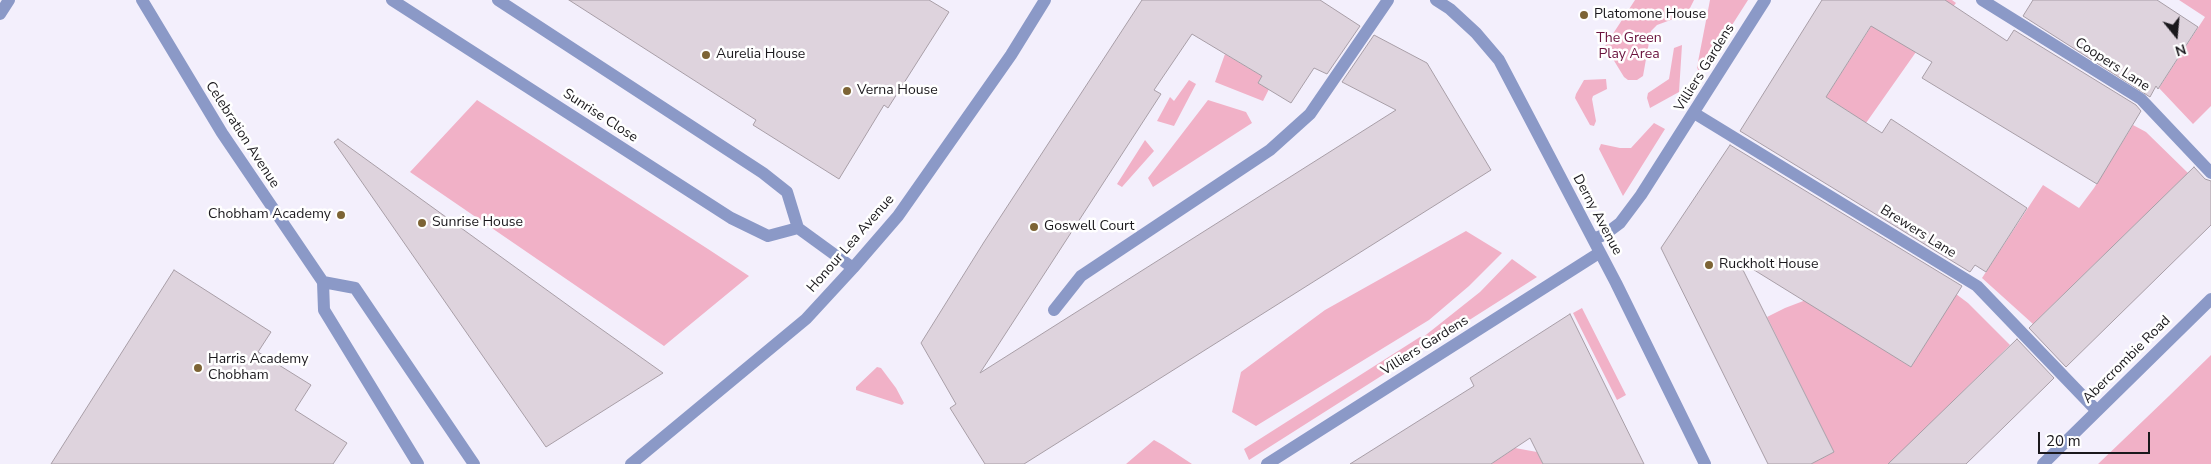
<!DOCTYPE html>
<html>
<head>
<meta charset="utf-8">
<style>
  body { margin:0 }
  #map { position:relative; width:2211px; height:464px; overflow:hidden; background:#f3effc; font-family:"Nunito Sans",sans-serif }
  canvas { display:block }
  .north { position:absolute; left:2151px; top:10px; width:50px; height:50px; -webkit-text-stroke:4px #fff; paint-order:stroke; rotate:163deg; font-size:14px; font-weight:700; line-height:20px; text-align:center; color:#1a181c }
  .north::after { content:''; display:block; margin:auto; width:18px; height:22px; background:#1a181c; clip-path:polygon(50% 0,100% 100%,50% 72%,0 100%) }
  .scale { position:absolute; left:2038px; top:432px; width:112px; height:22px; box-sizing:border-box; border:2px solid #1a181c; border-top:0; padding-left:6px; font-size:15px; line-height:18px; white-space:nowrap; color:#1a181c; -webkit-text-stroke:4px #fff; paint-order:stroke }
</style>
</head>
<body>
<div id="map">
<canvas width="2211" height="464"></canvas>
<div class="north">N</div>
<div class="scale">20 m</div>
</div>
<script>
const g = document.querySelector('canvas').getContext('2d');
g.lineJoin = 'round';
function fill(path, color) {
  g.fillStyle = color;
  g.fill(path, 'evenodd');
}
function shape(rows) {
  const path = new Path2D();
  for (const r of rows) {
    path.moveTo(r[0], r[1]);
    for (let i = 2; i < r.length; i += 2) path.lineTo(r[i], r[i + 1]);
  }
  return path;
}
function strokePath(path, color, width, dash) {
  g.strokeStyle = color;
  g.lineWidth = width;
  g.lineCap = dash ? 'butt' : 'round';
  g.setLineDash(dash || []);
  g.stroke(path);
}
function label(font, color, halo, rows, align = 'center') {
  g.font = font + ' "Nunito Sans",sans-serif';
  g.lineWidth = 5;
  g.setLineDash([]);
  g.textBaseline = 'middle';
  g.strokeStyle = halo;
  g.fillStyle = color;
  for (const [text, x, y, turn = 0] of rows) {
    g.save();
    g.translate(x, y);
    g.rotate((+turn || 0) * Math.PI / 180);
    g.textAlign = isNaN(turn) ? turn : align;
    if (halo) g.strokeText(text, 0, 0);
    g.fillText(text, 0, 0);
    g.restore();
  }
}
fill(shape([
  [1635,0,1694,0,1687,14,1657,25,1651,31,1643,76,1637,80,1628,80,1624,77,1605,46],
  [1710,0,1748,0,1704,69,1698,70,1697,67],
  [1888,0,1952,0,1956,3,1916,52,1866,123,1826,97],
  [2179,0,2211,0,2211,106,2193,124,2159,88,2205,17],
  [1682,45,1679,92,1650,108,1647,98,1648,93,1669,79,1674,48],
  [1225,54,1262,76,1258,83,1269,89,1263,101,1215,82],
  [1606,79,1607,89,1593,96,1592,99,1596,121,1594,126,1590,125,1575,98,1576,94,1584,80],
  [1189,80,1196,84,1174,126,1157,121,1170,97,1174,101],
  [477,100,708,249,749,276,664,346,410,172],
  [1208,100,1246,112,1252,123,1153,187,1148,178],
  [1654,123,1665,129,1623,196,1599,149,1601,144,1620,148,1631,148],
  [2133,125,2146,132,2188,173,2033,324,1982,278,2043,185,2079,208,2094,188],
  [1145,140,1154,151,1122,187,1117,184],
  [1466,231,1502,253,1469,286,1429,320,1256,426,1232,412,1241,372,1325,310],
  [1512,259,1537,277,1249,460,1244,449,1420,337,1422,338,1480,292],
  [1956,294,1968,303,2010,345,1889,464,1811,464,1834,452,1767,317,1785,308,1806,300,1911,367],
  [1582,308,1626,395,1617,400,1573,313],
  [2211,355,2211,464,2098,464,2169,396],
  [877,367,881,368,896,388,904,403,902,405,856,390,856,387],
  [1154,440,1163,445,1192,464,1126,464],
  [1515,448,1537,452,1543,464,1491,464]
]), '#f1b1c7');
const building = shape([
  [569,0,929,0,949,12,888,108,884,105,839,179,753,125,756,120,569,0],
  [1142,0,1320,0,1360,26,1327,74,1314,68,1291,103,1258,83,1262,76,1192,34,1154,90,1161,94,980,373,1396,110,1342,82,1374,35,1427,63,1491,170,1024,464,985,464,950,408,956,404,921,343,984,242,1142,0],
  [1822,0,1945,0,2007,41,2014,30,2136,105,2141,111,2097,184,1922,78,1932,62,1871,26,1826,97,1882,133,1891,119,2027,208,1986,272,1975,265,1970,272,1740,131,1822,0],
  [2033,0,2157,0,2198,27,2158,89,2156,86,2150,97,2023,16,2033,0],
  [338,139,580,314,663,373,546,447,334,142,338,139],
  [1730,145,1962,286,1911,367,1738,260,1834,452,1811,464,1768,464,1661,248,1730,145],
  [2194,167,2205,179,2211,181,2211,225,2066,367,2029,328,2194,167],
  [174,270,271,332,258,352,311,385,295,410,347,443,333,464,51,464,174,270],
  [1570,314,1644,464,1543,464,1530,438,1491,464,1350,464,1474,386,1470,378,1570,314],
  [2017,339,2054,378,2050,382,1966,464,1888,464,2017,339]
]);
fill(building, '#ded3dd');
strokePath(building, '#a89ea7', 1);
strokePath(shape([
  [142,0,222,133,323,282,324,310,418,464],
  [392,0,731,218,768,236,798,228],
  [498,0,763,173,787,192,798,228,853,268],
  [1436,0,1450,9,1476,33,1499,60,1616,283,1705,464],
  [1982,0,2141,99,2211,173],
  [0,14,9,0],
  [1694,113,1977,286,2097,411],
  [1593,239,1604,235,1620,223,1641,195,1765,0],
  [323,282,355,288,474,464],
  [1054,310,1081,276,1270,150,1310,114,1388,0],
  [631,464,806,319,853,268,898,216,1011,55,1045,0],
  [1267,464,1599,253],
  [2043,464,2211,299]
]), '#8b99c7', 12);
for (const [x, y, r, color] of [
  [1584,15,5,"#7d6435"],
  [706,55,5,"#7d6435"],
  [847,91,5,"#7d6435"],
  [341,215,5,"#7d6435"],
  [422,223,5,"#7d6435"],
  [1034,227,5,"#7d6435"],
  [1709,265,5,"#7d6435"],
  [198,368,5,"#7d6435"]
]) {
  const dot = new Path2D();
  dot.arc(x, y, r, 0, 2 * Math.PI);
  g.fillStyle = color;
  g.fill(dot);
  strokePath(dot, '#fff', 2);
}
label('14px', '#1a181c', '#fff', [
  ["Platomone House",1594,15],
  ["Aurelia House",716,55],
  ["Verna House",857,91],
  ["Chobham Academy",331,215,"right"],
  ["Sunrise House",432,223],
  ["Goswell Court",1044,227],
  ["Ruckholt House",1719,265],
  ["Harris Academy",208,360],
  ["Chobham",208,376]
], 'left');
label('14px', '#69123c', '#fff', [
  ["The Green",1629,39],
  ["Play Area",1629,55]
]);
label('14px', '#1a181c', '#fff', [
  ["Coopers Lane",2112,65,33],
  ["Villiers Gardens",1705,68,-58],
  ["Sunrise Close",600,116,33],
  ["Celebration Avenue",242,135,57],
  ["Derny Avenue",1597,215,62],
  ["Brewers Lane",1918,232,32],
  ["Honour Lea Avenue",851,244,-49],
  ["Villiers Gardens",1425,346,-32],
  ["Abercrombie Road",2127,360,-45]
]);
</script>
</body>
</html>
